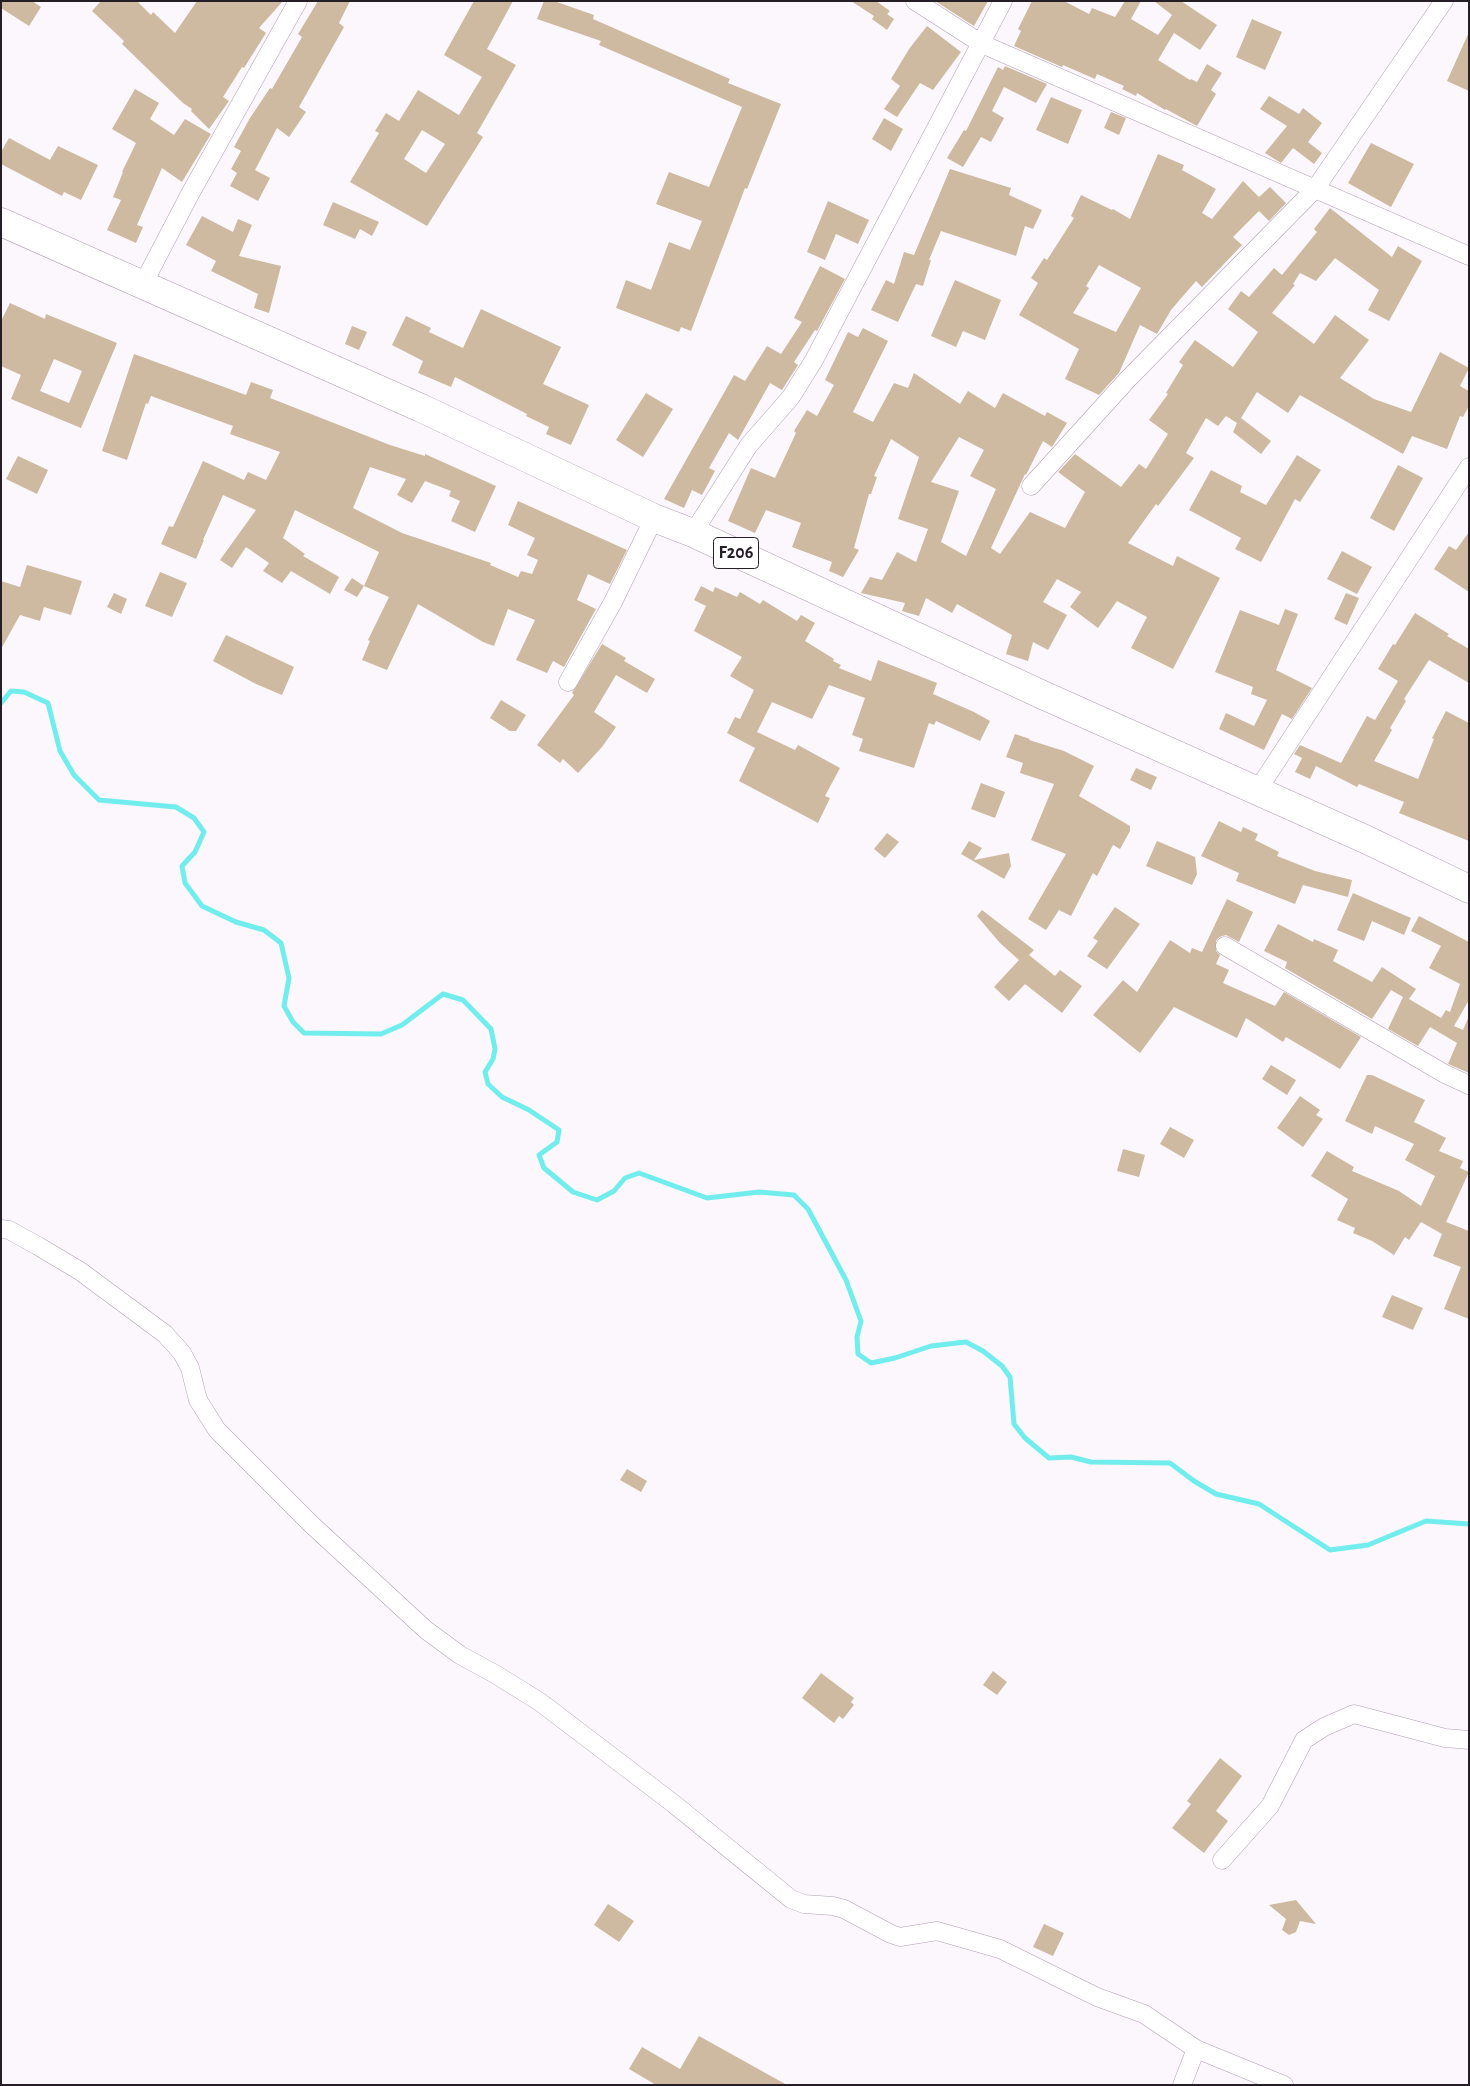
<!DOCTYPE html>
<html>
<head>
<meta charset="utf-8">
<style>
  body { margin:0 }
  #map { position:relative; width:1470px; height:2086px; overflow:hidden; background:#fbf7fc; font-family:"Alegreya Sans",sans-serif }
  canvas { display:block }
  .frame { position:absolute; inset:0; border:2px solid #261e27; pointer-events:none }
</style>
</head>
<body>
<div id="map">
<canvas width="1470" height="2086"></canvas>
<div class="frame"></div>
</div>
<script>
const g = document.querySelector('canvas').getContext('2d');
g.lineJoin = 'round';
function shape(rows) {
  const path = new Path2D();
  for (const r of rows) {
    path.moveTo(r[0], r[1]);
    for (let i = 2; i < r.length; i += 2) path.lineTo(r[i], r[i + 1]);
  }
  return path;
}
function strokePath(path, color, width, dash) {
  g.strokeStyle = color;
  g.lineWidth = width;
  g.lineCap = dash ? 'butt' : 'round';
  g.setLineDash(dash || []);
  g.stroke(path);
}
function fill(path, color) {
  g.fillStyle = color;
  g.fill(path, 'evenodd');
}
function label(font, color, halo, rows, align = 'center') {
  g.font = font + ' "Alegreya Sans",sans-serif';
  g.lineWidth = 4;
  g.setLineDash([]);
  g.textBaseline = 'middle';
  g.strokeStyle = halo;
  g.fillStyle = color;
  for (const [text, x, y, turn = 0] of rows) {
    g.save();
    g.translate(x, y);
    g.rotate((+turn || 0) * Math.PI / 180);
    g.textAlign = isNaN(turn) ? turn : align;
    if (halo) g.strokeText(text, 0, 0);
    g.fillText(text, 0, 0);
    g.restore();
  }
}
strokePath(shape([
  [1,703,11,691,24,692,48,703,60,751,74,775,99,800,176,807,194,818,204,832,195,852,182,866,185,883,202,906,236,922,264,930,281,943,289,978,284,1006,293,1022,304,1033,381,1034,402,1025,443,994,463,1000,491,1029,495,1049,493,1059,485,1072,488,1084,502,1097,529,1110,559,1130,557,1142,539,1155,544,1168,573,1192,597,1200,614,1191,625,1178,639,1173,707,1198,759,1192,794,1195,808,1209,846,1280,861,1321,857,1337,858,1354,871,1363,895,1358,931,1346,966,1342,983,1351,1002,1366,1010,1377,1014,1424,1025,1438,1049,1458,1071,1457,1091,1462,1170,1463,1194,1481,1216,1494,1259,1504,1330,1550,1368,1545,1426,1521,1469,1524]
]), '#72edee', 5);
fill(shape([
  [1,1,32,1,41,7,29,26,1,8],
  [101,1,137,1,151,15,153,12,175,33,197,1,283,1,259,28,266,33,244,68,242,67,223,97,229,101,209,129,191,111,192,109,183,103,122,44,124,41,92,11],
  [318,1,350,1,339,23,344,27,299,107,306,112,289,137,277,128,255,170,270,178,258,201,230,186,237,173,231,169,241,151,234,147,250,118,270,88,272,89,302,37,298,34],
  [474,1,513,1,487,49,516,65,477,133,483,137,427,226,350,182,379,133,375,131,386,113,399,121,418,90,459,115,482,77,444,55],
  [422,130,445,144,426,173,404,159],
  [544,1,554,1,594,15,593,19,730,79,728,83,781,104,747,189,745,188,691,331,681,327,679,332,616,308,626,280,651,290,669,242,690,250,702,221,656,204,669,172,709,187,742,107,599,45,601,41,537,19],
  [851,1,876,1,890,11,887,14,894,19,887,30,872,19,874,16],
  [935,1,988,1,974,26],
  [1032,1,1064,1,1089,14,1092,8,1115,17,1125,1,1141,1,1131,19,1158,35,1172,15,1154,1,1181,1,1217,25,1200,50,1174,33,1158,60,1190,80,1191,79,1197,82,1207,64,1222,73,1211,90,1216,94,1197,126,1166,109,1165,110,1137,93,1136,96,1122,89,1124,86,1097,74,1095,79,1063,65,1062,67,1014,46,1021,31,1018,29],
  [1252,19,1282,32,1265,70,1236,57],
  [927,26,961,52,933,90,920,83,897,117,884,109,900,86,891,79,909,49],
  [1469,32,1469,91,1447,81],
  [1005,66,1047,84,1036,103,1004,87,992,111,1004,118,991,142,981,137,963,167,947,158,964,130,966,131,998,67,1003,70],
  [135,89,159,103,150,119,174,135,185,119,211,134,182,182,162,168,137,225,143,227,136,243,107,230,121,200,113,197,123,172,122,172,136,143,112,129],
  [1269,96,1299,114,1303,108,1322,123,1308,142,1322,153,1314,164,1293,148,1281,163,1265,153,1287,126,1260,109],
  [1051,97,1082,110,1068,144,1036,130],
  [1111,112,1126,118,1119,135,1104,128],
  [884,118,903,129,891,151,872,139],
  [9,138,50,160,58,146,98,165,81,200,64,192,62,196,1,164,1,152],
  [1371,143,1414,164,1391,207,1348,183],
  [1158,154,1184,165,1182,170,1216,189,1202,213,1212,219,1243,181,1259,197,1270,187,1286,203,1269,221,1259,211,1233,237,1242,245,1202,287,1196,281,1171,310,1157,334,1140,325,1119,373,1099,395,1065,379,1079,349,1019,315,1038,283,1031,278,1044,258,1047,260,1074,218,1071,216,1081,195,1112,210,1113,209,1130,219],
  [1099,265,1141,288,1116,332,1073,313,1089,288,1086,286],
  [950,169,1011,188,1009,195,1042,210,1033,229,1025,226,1016,256,941,231,929,260,931,260,923,286,916,284,898,322,871,310,886,280,894,284,904,252,914,255],
  [828,201,869,220,858,244,836,234,825,260,807,252],
  [333,202,379,222,372,236,360,229,355,239,323,225],
  [1330,208,1392,257,1398,246,1422,261,1389,321,1368,310,1379,290,1335,258,1316,281,1300,273,1293,284,1295,285,1272,313,1314,344,1335,315,1369,340,1340,378,1374,399,1411,412,1440,352,1469,368,1460,386,1469,391,1469,406,1463,417,1460,416,1447,449,1412,436,1403,454,1300,395,1288,413,1257,392,1241,418,1271,441,1261,454,1233,432,1237,423,1226,416,1218,426,1206,418,1186,453,1194,458,1158,506,1156,504,1128,543,1173,566,1177,556,1220,578,1173,669,1131,648,1147,617,1117,601,1098,628,1070,607,1081,592,1057,579,1043,602,1067,615,1048,650,1033,642,1028,661,1006,654,1012,635,957,604,952,613,926,598,919,616,902,611,905,603,861,593,870,577,882,580,897,552,916,562,928,529,898,519,919,457,891,439,874,476,877,477,871,494,869,494,854,548,859,550,843,577,829,571,832,562,792,547,801,523,766,510,755,533,728,521,751,468,775,478,796,433,794,431,807,410,817,416,834,385,825,380,848,332,858,337,863,328,888,341,853,412,873,422,894,383,908,388,914,373,960,404,968,391,995,408,1003,393,1045,416,1047,412,1067,423,1052,447,1043,441,1026,475,1025,474,991,548,1000,554,1030,512,1065,528,1085,492,1058,472,1061,469,1075,454,1121,487,1139,464,1146,469,1168,434,1149,420,1168,394,1166,393,1183,365,1179,362,1195,340,1233,367,1258,332,1228,309,1241,291,1249,297,1274,268,1282,275,1317,232,1314,229],
  [959,437,984,450,970,476,996,489,966,556,941,542,959,491,931,482],
  [202,216,233,232,238,219,252,225,239,256,281,266,269,313,254,308,258,294,211,271,216,261,186,245],
  [820,266,845,279,817,331,815,330,794,362,798,365,782,390,770,383,738,440,729,433,709,468,715,471,702,495,692,490,684,508,664,499,734,375,745,381,767,346,781,354,802,322,794,318],
  [955,280,1001,300,985,340,963,331,956,347,931,336],
  [10,303,45,319,46,314,117,343,81,428,11,399,21,375,1,366,1,321],
  [54,359,82,371,69,403,40,391],
  [481,309,561,347,543,384,589,405,571,445,546,434,549,427,526,416,527,414,455,377,451,387,418,373,423,361,392,345,406,316,431,328,429,332,463,348],
  [352,326,367,332,359,350,345,344],
  [134,354,246,395,251,382,273,390,270,398,390,445,425,456,425,454,496,486,475,532,451,521,460,501,449,496,451,491,425,481,412,503,397,495,406,479,370,467,353,508,402,533,491,563,490,565,518,577,521,571,532,574,538,560,527,555,535,538,508,525,518,501,627,550,610,584,588,574,577,600,596,609,564,667,553,661,547,673,516,660,535,620,508,609,494,646,483,642,418,604,387,670,362,660,370,641,368,640,389,597,364,586,357,597,344,590,352,578,364,586,379,552,295,510,283,538,305,554,303,556,339,577,330,594,291,571,282,583,263,571,269,563,246,547,232,568,220,560,256,510,223,495,203,540,204,540,196,559,161,544,169,526,173,527,203,461,244,480,248,472,266,480,280,452,230,434,233,426,151,396,148,404,146,403,127,460,102,451],
  [646,393,673,409,643,457,616,440],
  [1297,455,1321,470,1300,502,1295,499,1261,562,1235,549,1241,538,1189,510,1211,470,1242,486,1240,492,1266,505],
  [18,456,48,470,37,494,6,479],
  [1398,465,1423,478,1394,531,1370,518],
  [1469,532,1469,592,1434,569,1449,546,1456,550],
  [1342,551,1372,567,1357,594,1327,579],
  [27,565,82,581,71,615,44,607,40,621,20,615,1,649,1,581,20,587],
  [160,572,187,583,172,617,145,606],
  [701,586,713,592,715,587,737,597,740,592,760,604,763,600,797,621,801,615,815,623,805,641,834,659,833,661,841,665,839,668,871,681,878,660,937,683,933,694,974,712,990,721,980,741,936,721,934,725,929,723,914,768,859,751,863,739,852,735,865,698,829,685,812,719,772,702,757,732,795,750,798,745,840,768,825,796,830,798,818,823,739,781,755,748,727,733,735,717,740,719,754,690,730,676,742,657,694,631,706,606,694,600],
  [114,593,127,599,121,614,107,607],
  [1346,593,1359,598,1347,625,1334,619],
  [1285,609,1298,614,1276,670,1312,688,1292,719,1282,714,1264,750,1219,729,1226,713,1254,726,1267,700,1251,694,1253,687,1215,672,1240,610,1279,625],
  [1415,613,1449,634,1447,636,1469,649,1469,683,1429,660,1404,699,1406,701,1390,728,1392,730,1374,761,1418,779,1434,739,1432,738,1446,711,1469,723,1469,841,1399,813,1404,802,1359,784,1357,787,1316,766,1310,779,1295,772,1302,758,1294,754,1300,745,1341,763,1367,716,1375,720,1398,681,1378,669,1393,644,1395,645],
  [226,635,294,667,282,695,256,684,213,661],
  [602,644,626,658,624,661,655,679,647,693,616,675,594,712,616,727,602,747,578,773,563,759,560,763,537,745,574,695,572,693],
  [501,700,526,715,516,731,510,731,490,718],
  [1015,734,1030,739,1029,740,1064,751,1094,766,1079,796,1130,826,1130,831,1120,849,1113,845,1097,876,1093,873,1071,916,1059,910,1046,930,1028,919,1066,854,1031,840,1054,784,1020,773,1023,763,1006,757],
  [1136,768,1157,777,1151,790,1130,780],
  [981,783,1005,792,995,818,971,809],
  [1219,821,1241,832,1243,827,1258,834,1255,840,1279,852,1277,856,1315,871,1352,880,1348,897,1303,885,1295,904,1236,881,1239,873,1201,856],
  [887,833,899,842,885,858,874,849],
  [969,841,982,848,974,860,1009,853,1011,866,1004,879,961,854],
  [1157,841,1195,857,1197,874,1192,885,1146,866],
  [1353,893,1411,918,1404,935,1372,921,1364,941,1337,930],
  [1227,899,1253,912,1239,942,1226,935,1219,937,1216,941,1216,951,1220,955,1216,964,1229,970,1223,983,1275,1006,1284,992,1361,1037,1340,1069,1286,1037,1283,1042,1246,1018,1237,1038,1174,1007,1140,1053,1093,1015,1123,980,1137,992,1170,940,1190,953,1192,948,1202,952],
  [1115,907,1140,924,1107,969,1087,956,1098,941,1093,938],
  [982,910,1034,950,1029,955,1055,976,1060,970,1082,986,1062,1013,1025,984,1009,1001,994,987,1019,960,1000,943,977,916],
  [1419,916,1469,942,1469,1000,1454,1026,1463,1030,1469,1016,1469,1073,1448,1064,1457,1043,1430,1027,1418,1046,1388,1029,1403,997,1391,990,1372,1019,1285,968,1287,962,1264,951,1278,924,1313,942,1314,939,1338,950,1333,961,1372,982,1382,967,1416,989,1409,999,1441,1018,1446,1010,1450,1012,1460,984,1429,968,1441,946,1411,931],
  [1271,1065,1296,1080,1287,1095,1262,1079],
  [1367,1075,1372,1075,1425,1100,1414,1122,1446,1138,1439,1151,1463,1161,1460,1168,1469,1172,1446,1222,1469,1231,1469,1319,1444,1309,1461,1267,1433,1256,1442,1234,1421,1222,1409,1240,1405,1237,1394,1255,1372,1241,1353,1233,1355,1228,1337,1220,1348,1199,1311,1176,1327,1151,1354,1167,1352,1171,1399,1191,1421,1206,1435,1176,1405,1160,1414,1144,1375,1126,1372,1134,1345,1121],
  [1300,1096,1320,1110,1316,1115,1323,1119,1303,1147,1277,1128],
  [1170,1127,1194,1140,1184,1158,1160,1144],
  [1123,1149,1145,1155,1139,1177,1117,1171],
  [1392,1295,1423,1308,1413,1330,1382,1317],
  [627,1469,647,1481,641,1492,620,1480],
  [993,1671,1007,1682,997,1695,983,1685],
  [821,1673,854,1698,851,1702,854,1705,843,1719,839,1716,834,1723,802,1698],
  [1220,1758,1242,1776,1216,1811,1228,1821,1204,1853,1172,1828,1191,1804,1187,1801],
  [1296,1900,1316,1924,1300,1921,1296,1932,1289,1935,1282,1930,1286,1919,1269,1905],
  [608,1904,634,1921,619,1942,594,1925],
  [1044,1924,1064,1933,1053,1956,1033,1947],
  [699,2036,787,2085,656,2085,629,2069,642,2047,680,2069]
]), '#cebaa1');
const street = shape([
  [915,1,982,44,1469,256],
  [142,286,190,194,298,1],
  [1031,486,1128,379,1315,189,1444,1],
  [693,533,749,445,791,397,814,360,1003,1],
  [568,682,613,602,654,518],
  [1257,791,1469,467],
  [1225,946,1445,1074,1469,1085],
  [1,1229,9,1230,38,1246,80,1271,165,1334,182,1353,190,1368,198,1400,217,1430,311,1524,426,1630,460,1655,495,1674,540,1702,674,1804,791,1899,804,1904,833,1906,844,1909,891,1934,900,1937,937,1931,1000,1949,1097,1997,1144,2014,1196,2049,1284,2085],
  [1222,1860,1270,1806,1304,1740,1324,1727,1354,1714,1445,1738,1469,1740],
  [1182,2085,1196,2049]
]);
const primary = shape([
  [1,222,421,408,654,518,693,533,1045,696,1365,839,1469,889]
]);
strokePath(street, '#b29eb6', 19);
strokePath(primary, '#b29eb6', 29);
strokePath(street, '#fff', 18);
strokePath(primary, '#fff', 28);
for (const [x, y, w] of [
  [736,553,45]
]) {
  const box = new Path2D();
  box.roundRect(x - w / 2, y - 15.5, w, 31, 4);
  g.fillStyle = '#fff';
  g.fill(box);
  strokePath(box, '#261e27', 1);
}
label('bold 18px', '#261e27', null, [
  ["F206",736,553]
]);
</script>
</body>
</html>
